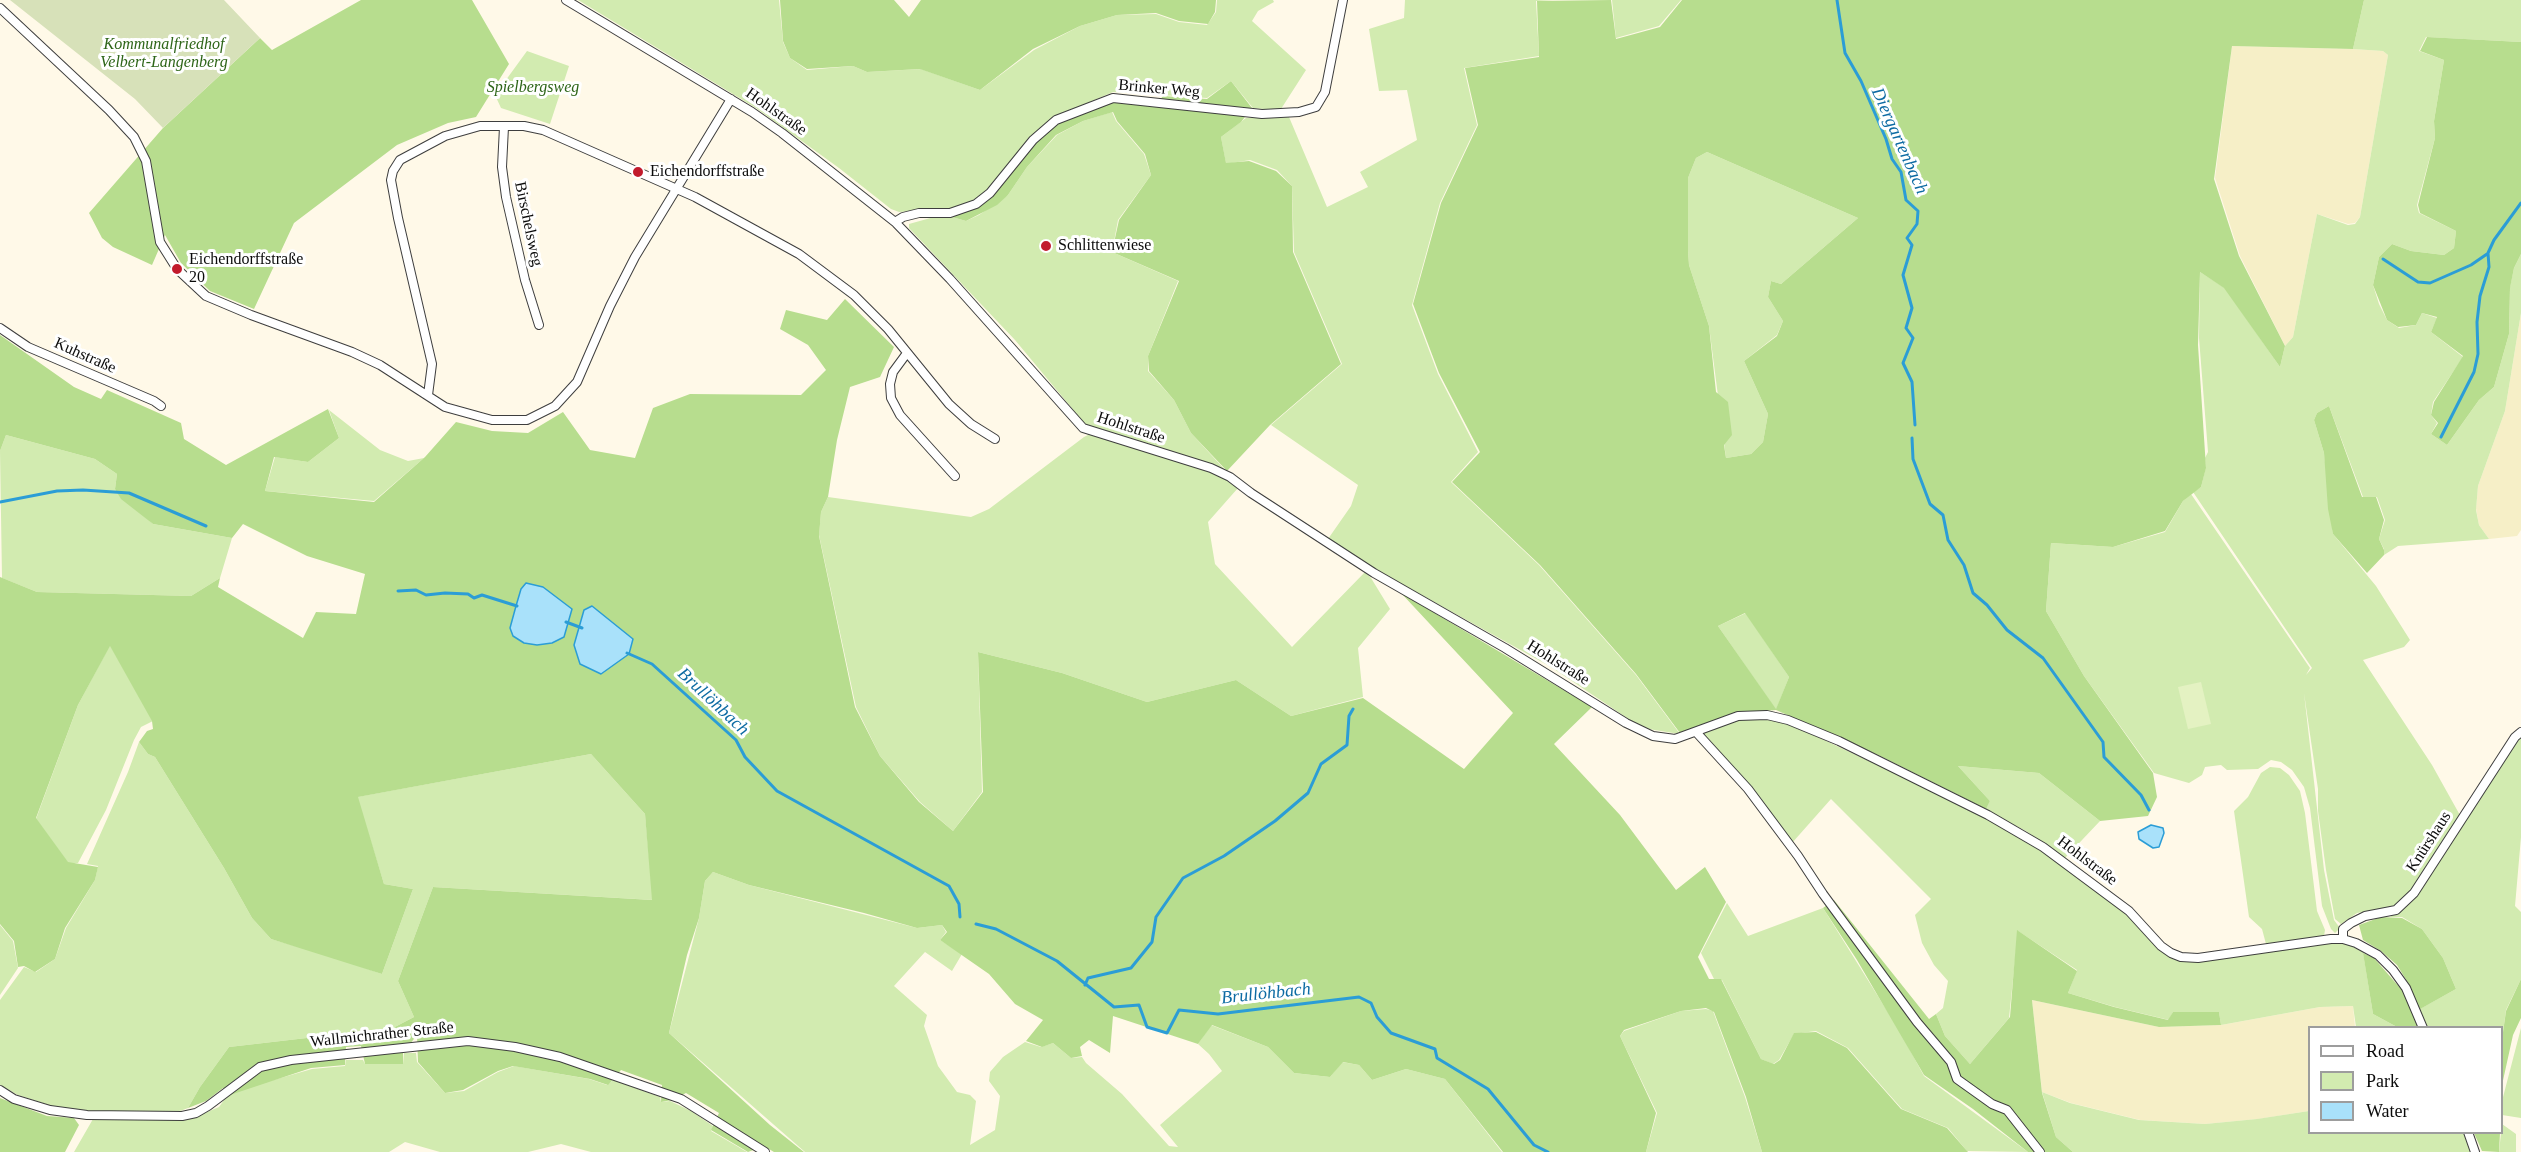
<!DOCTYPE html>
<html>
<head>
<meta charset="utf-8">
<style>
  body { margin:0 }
  #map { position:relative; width:2521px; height:1152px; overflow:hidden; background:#fff9e8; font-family:Georgia,serif }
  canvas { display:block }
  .legend { position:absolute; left:2308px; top:1026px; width:195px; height:108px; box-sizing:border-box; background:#fff; border:2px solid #9d9d9d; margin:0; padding:8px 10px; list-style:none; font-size:18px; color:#0b0b0b }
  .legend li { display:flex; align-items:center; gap:12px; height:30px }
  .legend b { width:30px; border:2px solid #9d9d9d }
</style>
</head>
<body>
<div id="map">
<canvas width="2521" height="1152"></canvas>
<ul class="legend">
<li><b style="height:8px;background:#fff"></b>Road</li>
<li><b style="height:16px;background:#d2ebb0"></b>Park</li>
<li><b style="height:16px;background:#a9e1fa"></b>Water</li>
</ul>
</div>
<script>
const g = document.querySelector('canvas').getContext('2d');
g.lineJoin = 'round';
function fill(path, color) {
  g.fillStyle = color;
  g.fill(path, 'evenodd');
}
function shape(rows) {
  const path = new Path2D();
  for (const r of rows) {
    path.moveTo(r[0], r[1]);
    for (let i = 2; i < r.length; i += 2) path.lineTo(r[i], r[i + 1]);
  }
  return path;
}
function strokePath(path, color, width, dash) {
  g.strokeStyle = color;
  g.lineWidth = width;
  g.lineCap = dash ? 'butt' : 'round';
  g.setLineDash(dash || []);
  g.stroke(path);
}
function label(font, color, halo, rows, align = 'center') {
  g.font = font + ' Georgia,serif';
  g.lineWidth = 6;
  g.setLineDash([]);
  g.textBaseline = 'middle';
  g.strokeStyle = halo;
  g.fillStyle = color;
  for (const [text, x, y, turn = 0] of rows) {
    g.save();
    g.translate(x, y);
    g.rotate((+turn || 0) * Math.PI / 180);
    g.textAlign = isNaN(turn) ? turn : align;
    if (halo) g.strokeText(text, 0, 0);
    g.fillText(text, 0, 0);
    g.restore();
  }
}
fill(shape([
  [2232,46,2353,49,2383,51,2388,55,2360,217,2355,223,2348,224,2317,214,2293,337,2285,346,2240,256,2215,178],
  [2521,313,2521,530,2517,536,2489,539,2479,525,2476,509,2478,486,2505,411],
  [2032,1000,2159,1027,2221,1025,2320,1007,2353,1006,2355,1027,2310,1028,2309,1111,2258,1119,2205,1124,2140,1120,2071,1103,2042,1092]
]), '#f6efc7');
fill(shape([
  [578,0,779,0,783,42,790,58,807,70,853,66,867,72,921,69,980,90,1034,50,1080,26,1117,15,1156,14,1179,22,1207,25,1216,12,1217,0,1273,0,1274,2,1258,11,1252,21,1306,70,1281,109,1276,110,1253,108,1231,81,1207,98,1113,92,1055,117,975,202,951,209,899,212,891,209,839,168,756,108],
  [1405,0,1553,0,1536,1,1539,56,1464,68,1477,125,1440,203,1412,305,1438,374,1478,452,1451,482,1539,565,1636,675,1680,734,1642,728,1551,667,1375,569,1328,539,1351,506,1358,485,1271,425,1342,364,1294,252,1292,186,1277,170,1250,160,1226,164,1221,137,1246,118,1289,117,1327,207,1368,187,1360,172,1417,140,1407,90,1379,91,1369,29,1404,18],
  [1612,0,1681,0,1659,26,1616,38],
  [2364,0,2521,0,2521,42,2426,37,2419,51,2444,60,2434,121,2435,138,2417,205,2419,213,2456,231,2454,248,2444,255,2411,251,2392,244,2379,257,2373,285,2379,304,2387,320,2399,328,2416,325,2422,313,2437,318,2431,332,2463,357,2433,402,2431,415,2437,423,2431,434,2447,445,2479,400,2494,387,2509,334,2510,287,2514,268,2521,254,2521,313,2505,411,2478,486,2476,510,2479,525,2489,539,2398,546,2384,555,2384,549,2379,539,2385,520,2377,497,2363,497,2329,406,2317,413,2314,420,2324,453,2333,534,2376,586,2410,640,2404,647,2363,660,2432,765,2461,817,2412,892,2400,903,2393,907,2357,913,2341,924,2335,919,2326,870,2318,811,2318,789,2304,693,2324,870,2334,920,2340,928,2335,933,2331,929,2322,906,2310,808,2304,787,2292,770,2281,762,2271,760,2258,769,2227,770,2221,765,2205,767,2202,775,2189,783,2154,773,2084,676,2046,611,2051,543,2113,547,2165,532,2183,501,2191,494,2310,668,2306,675,2312,668,2193,492,2201,487,2206,467,2205,458,2208,452,2199,338,2200,272,2225,288,2280,367,2285,346,2293,337,2317,214,2348,225,2355,224,2360,217,2388,55,2383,51,2353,49],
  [527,51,569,66,550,124,501,108,495,95],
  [1112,112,1116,121,1144,154,1151,175,1118,220,1112,252,1178,281,1148,356,1148,371,1174,400,1191,433,1226,471,1222,477,1238,488,1208,522,1215,564,1292,647,1365,572,1371,578,1390,609,1358,648,1363,697,1291,716,1236,680,1147,702,1062,673,978,652,982,792,953,831,920,802,880,756,856,707,819,535,821,512,828,497,971,517,989,509,1084,437,1098,430,1085,424,1015,340,909,228,909,224,934,217,952,217,966,221,979,215,1008,195,1027,167,1057,135,1083,121],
  [1707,152,1858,218,1781,284,1771,281,1768,297,1783,321,1777,335,1744,361,1768,414,1763,442,1751,454,1726,458,1709,326,1689,265,1688,251,1688,178,1696,158],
  [329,410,380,450,408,461,424,458,374,501,265,491,275,457,308,462,339,438],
  [6,435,95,459,117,474,115,489,153,524,232,538,220,578,191,596,37,592,2,578,0,451],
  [1746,613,1789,677,1776,710,1718,626],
  [110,645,153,721,141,727,134,740,106,810,78,863,68,863,36,819,78,705],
  [1740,719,1766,719,1788,723,1988,817,2045,851,2128,914,2165,953,2207,960,2332,943,2346,943,2363,952,2373,1014,2397,1027,2356,1027,2353,1006,2320,1007,2221,1025,2219,1012,2173,1012,2169,1020,2115,1007,2068,993,2077,970,2018,931,2009,1018,1970,1064,1945,1036,1936,1014,1943,1008,1948,981,1934,965,1922,943,1915,915,1931,899,1831,799,1792,843,1702,733],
  [2521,736,2521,837,2515,906,2521,912,2521,979,2506,1010,2502,1039,2502,1028,2428,1027,2418,1010,2456,989,2443,958,2422,929,2402,917,2390,917,2406,906,2508,752],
  [139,742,148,754,155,757,224,868,252,918,271,939,336,958,382,974,413,889,384,884,357,797,591,754,645,814,653,900,433,887,398,981,414,1017,391,1029,345,1041,324,1036,229,1047,200,1087,188,1108,180,1111,87,1111,52,1106,18,1095,0,1085,0,1000,24,967,36,972,55,959,66,928,95,880,98,866,87,864,128,772],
  [1958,766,2039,773,2100,821,2065,858,2026,831,1985,810,1990,801],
  [2270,767,2280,768,2289,775,2300,791,2305,813,2317,911,2325,930,2324,936,2266,944,2262,929,2249,917,2234,811,2248,797,2261,773],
  [713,872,749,885,917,928,942,925,946,932,940,940,962,954,952,971,925,952,894,986,927,1015,924,1026,938,1066,957,1092,970,1095,976,1101,970,1145,995,1130,1000,1096,989,1081,990,1072,1003,1057,1025,1042,1041,1047,1053,1043,1071,1058,1082,1057,1086,1063,1122,1094,1169,1146,1178,1147,1160,1125,1222,1071,1209,1054,1198,1044,1211,1025,1268,1047,1294,1073,1330,1077,1342,1062,1359,1065,1372,1080,1406,1069,1445,1079,1502,1152,805,1152,669,1033,699,918,705,881],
  [1727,903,1748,936,1823,908,1899,1030,1924,1076,2028,1152,1967,1151,1948,1128,1902,1109,1848,1048,1816,1031,1794,1034,1779,1060,1773,1064,1761,1059,1722,980,1714,979,1701,953],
  [0,925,13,941,18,968,0,995],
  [1706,1009,1713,1011,1745,1097,1762,1152,1646,1152,1657,1113,1620,1036,1624,1031,1681,1011],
  [2521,1028,2521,1118,2502,1115,2502,1101],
  [404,1053,416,1053,417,1062,445,1093,464,1091,498,1072,514,1066,589,1079,607,1085,613,1080,660,1097,661,1102,670,1101,691,1111,713,1126,711,1131,747,1152,591,1152,561,1144,528,1152,440,1152,405,1142,389,1152,74,1152,93,1119,193,1118,219,1107,227,1096,242,1089,312,1069,345,1066,346,1060,363,1060,365,1064,403,1064],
  [2042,1092,2070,1103,2139,1120,2205,1124,2257,1119,2309,1111,2310,1132,2464,1133,2472,1152,2073,1152,2056,1137],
  [2502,1124,2516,1134,2516,1152,2499,1152]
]), '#d2ebb0');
fill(shape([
  [361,0,472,0,509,64,476,117,448,123,397,145,294,223,254,309,210,291,181,263,165,235,152,265,113,247,102,238,89,213,163,128,260,38,272,50],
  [780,0,894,0,909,17,921,0,1216,0,1215,12,1208,24,1179,21,1156,13,1117,15,1080,26,1033,49,980,90,920,69,867,72,853,66,807,69,790,58,783,41],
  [1611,0,1616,39,1660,27,1682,0,2364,0,2353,49,2232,46,2214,179,2239,256,2285,346,2280,367,2224,288,2200,272,2198,345,2206,468,2201,487,2183,501,2165,531,2113,547,2051,543,2046,611,2084,676,2153,773,2157,797,2148,816,2100,821,2039,773,1958,766,1990,801,1986,809,1878,755,1776,710,1738,713,1680,733,1636,674,1540,565,1452,482,1480,452,1439,373,1413,304,1441,203,1478,125,1465,68,1539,57,1537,1],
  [1707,152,1858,218,1781,284,1771,281,1768,297,1783,321,1777,336,1744,361,1768,414,1763,442,1751,454,1726,458,1724,445,1732,435,1728,402,1716,392,1709,326,1689,265,1688,251,1688,178,1696,158],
  [1745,613,1789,677,1776,709,1718,626],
  [2427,37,2521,42,2521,254,2514,268,2510,288,2509,334,2494,387,2479,400,2447,445,2431,434,2438,423,2431,415,2434,402,2463,356,2431,332,2437,317,2422,313,2416,325,2398,327,2387,320,2373,285,2379,257,2392,244,2411,251,2444,255,2454,248,2456,231,2420,213,2418,205,2435,138,2434,121,2444,60,2420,51],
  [1231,81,1252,108,1241,122,1221,137,1226,163,1249,161,1276,171,1292,186,1293,252,1341,364,1270,425,1227,471,1191,433,1174,400,1149,371,1148,356,1179,281,1112,252,1119,220,1151,175,1145,154,1117,121,1113,112,1083,121,1056,135,1027,167,1008,195,997,205,966,221,952,217,977,207,1034,144,1056,124,1111,100,1156,105,1163,96,1207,99],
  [845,299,894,347,880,377,850,387,837,440,828,497,821,512,819,536,855,707,880,756,919,802,953,831,983,792,978,652,1062,673,1147,702,1236,680,1291,716,1363,698,1464,769,1513,713,1401,593,1592,707,1554,744,1620,815,1676,890,1705,867,1726,902,1698,957,1709,979,1721,979,1761,1059,1774,1064,1780,1060,1794,1033,1816,1032,1847,1048,1901,1109,1947,1128,1968,1152,1762,1152,1746,1097,1714,1012,1706,1008,1681,1011,1624,1030,1620,1036,1656,1113,1646,1152,1503,1152,1445,1079,1406,1069,1372,1080,1359,1065,1343,1062,1330,1077,1294,1073,1268,1047,1212,1025,1198,1044,1113,1016,1110,1053,1089,1040,1080,1047,1082,1056,1071,1058,1053,1043,1042,1047,1026,1041,1043,1020,1015,1004,989,974,940,940,947,932,942,925,917,928,864,913,749,885,713,872,705,881,699,918,687,955,669,1033,770,1125,804,1152,774,1152,764,1146,748,1152,711,1130,719,1113,686,1093,672,1100,661,1102,662,1085,621,1070,608,1085,590,1079,513,1066,498,1071,463,1090,445,1093,418,1062,417,1035,403,1053,403,1064,365,1064,361,1046,346,1047,345,1065,311,1068,227,1096,223,1088,206,1101,188,1108,200,1087,229,1047,324,1036,345,1042,391,1029,414,1017,398,981,433,887,652,900,645,814,591,754,358,797,384,884,413,889,382,974,271,939,252,918,224,868,155,757,148,754,139,742,147,731,153,729,152,721,110,646,78,705,36,818,68,862,98,867,95,880,65,928,55,959,35,972,24,966,18,967,14,941,0,924,0,577,37,592,191,596,220,578,218,587,303,638,316,612,356,614,365,574,307,556,243,524,232,538,153,524,121,499,115,489,117,474,95,459,6,435,0,451,0,335,74,387,101,399,107,390,181,423,184,439,226,465,328,409,339,438,308,462,274,457,265,491,374,502,425,457,456,422,492,431,528,433,563,412,590,450,635,458,653,408,690,394,801,395,826,370,808,345,780,329,786,310,827,320],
  [2329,406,2362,497,2376,497,2384,520,2379,539,2384,550,2384,555,2367,573,2333,534,2328,509,2324,453,2314,420,2317,413],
  [1834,900,1929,1019,1936,1014,1945,1036,1970,1064,2010,1017,2017,930,2077,971,2068,993,2114,1007,2168,1020,2173,1012,2219,1012,2221,1025,2159,1027,2032,1000,2042,1093,2056,1137,2073,1152,2028,1152,1973,1109,1924,1075,1857,960,1823,908],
  [2381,917,2402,918,2422,929,2443,958,2456,989,2413,1013,2419,1027,2397,1027,2373,1014,2363,953,2374,958,2401,989,2410,986,2397,965,2381,951,2363,940,2359,925],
  [2521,979,2521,1018,2513,1035,2502,1085,2502,1039,2506,1011],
  [0,1098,47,1116,74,1118,79,1125,65,1152,0,1152],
  [2474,1133,2500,1133,2499,1152,2482,1151]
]), '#b7dd8e');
fill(shape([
  [10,0,224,0,260,38,163,128,135,99]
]), '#d7e1b9');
fill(shape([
  [2201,682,2211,724,2188,729,2178,687]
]), '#e4f2c2');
const water = shape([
  [526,583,543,587,572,609,564,637,552,643,537,645,524,643,513,636,510,628,516,606,521,589,526,583],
  [592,606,633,639,629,654,601,674,580,664,574,645,584,610,592,606],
  [2151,825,2163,828,2164,833,2159,847,2153,848,2139,839,2138,832,2151,825]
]);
fill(water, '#a9e1fa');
strokePath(water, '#2b9dd6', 1.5);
strokePath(shape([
  [1837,0,1845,53,1861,81,1886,139,1892,159,1901,172,1906,200,1918,211,1917,224,1907,238,1912,245,1903,275,1912,308,1906,328,1913,338,1903,363,1912,382,1915,425],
  [2383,259,2418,282,2430,283,2471,265,2487,254],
  [2441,437,2474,372,2478,354,2477,322,2480,296,2489,267,2488,253,2494,240,2521,203],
  [1912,438,1913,459,1930,504,1943,515,1948,540,1964,565,1973,593,1987,605,2007,630,2043,658,2103,742,2104,757,2141,795,2149,810],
  [0,502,57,491,83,490,129,493,206,526],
  [398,591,416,590,426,595,445,593,468,594,474,598,482,595,517,606],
  [566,622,582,628],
  [627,653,652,664,736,740,745,757,777,791,949,886,959,904,960,917],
  [976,924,996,929,1057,961,1114,1007,1139,1005,1147,1027,1167,1033,1179,1010,1218,1014,1359,997,1371,1003,1377,1017,1391,1033,1435,1049,1437,1058,1488,1089,1534,1145,1548,1152],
  [1085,985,1088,978,1131,968,1152,942,1156,917,1183,878,1224,856,1275,821,1308,793,1321,764,1347,745,1349,716,1353,709]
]), '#2b9dd6', 3);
const street = shape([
  [566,0,752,112,782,133,895,222,950,279,1083,428,1211,468,1230,477,1251,493,1374,573,1505,648,1626,723,1653,736,1675,739,1738,716,1767,715,1788,720,1839,741,1988,815,2043,847,2129,911,2161,946,2171,953,2181,957,2198,958,2331,939,2343,939,2356,943,2378,955,2393,970,2406,988,2423,1028],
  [0,8,109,110,134,137,146,161,160,242,177,269,206,296,251,315,352,352,380,365,445,407,492,420,527,420,555,406,577,382,610,306,635,257,731,99],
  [504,127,502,167,506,197,525,280,539,325],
  [895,222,903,217,919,213,950,213,976,204,990,193,1033,140,1056,120,1113,98,1262,114,1299,112,1316,107,1325,92,1343,0],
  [0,328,28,347,154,401,161,406],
  [907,353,893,372,890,384,891,398,900,415,955,476],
  [428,395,432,364,398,218,391,180,393,171,400,160,445,136,480,126,524,126,543,130,695,197,799,254,854,295,888,329,949,404,971,424,995,439],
  [1696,732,1748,789,1798,856,1823,894,1917,1022,1951,1062,1957,1079,1992,1104,2007,1110,2040,1152],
  [2343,939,2343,929,2351,923,2365,916,2396,910,2414,893,2515,737,2521,732],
  [0,1090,14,1099,50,1110,87,1115,182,1116,196,1113,208,1106,260,1067,291,1060,468,1041,515,1047,560,1057,681,1099,765,1152],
  [2468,1132,2475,1152]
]);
strokePath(street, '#3e3e3e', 10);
strokePath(street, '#fff', 8);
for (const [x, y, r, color] of [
  [638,172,6,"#c21b2d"],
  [1046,246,6,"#c21b2d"],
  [177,269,6,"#c21b2d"]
]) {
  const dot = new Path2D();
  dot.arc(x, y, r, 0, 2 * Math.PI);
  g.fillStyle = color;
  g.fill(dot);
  strokePath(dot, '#fff', 2);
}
label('italic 16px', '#2d6518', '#fff', [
  ["Kommunalfriedhof",164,45],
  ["Velbert-Langenberg",164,63],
  ["Spielbergsweg",533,88]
]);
label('16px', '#0b0b0b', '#fff', [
  ["Brinker Weg",1159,89,5],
  ["Hohlstraße",776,112,35],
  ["Birschelsweg",528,224,78],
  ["Kuhstraße",85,356,24],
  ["Hohlstraße",1131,428,18],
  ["Hohlstraße",1558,663,32],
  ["Knürshaus",2429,842,-57],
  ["Hohlstraße",2087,861,37],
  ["Wallmichrather Straße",382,1035,-6]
]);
label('16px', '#0b0b0b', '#fff', [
  ["Eichendorffstraße",650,172],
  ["Schlittenwiese",1058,246],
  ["Eichendorffstraße",189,260],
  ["20",189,278]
], 'left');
label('italic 18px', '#0d6ba3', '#fff', [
  ["Diergartenbach",1899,141,66],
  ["Brullöhbach",713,702,43],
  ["Brullöhbach",1266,994,-6]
]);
</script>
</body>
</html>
